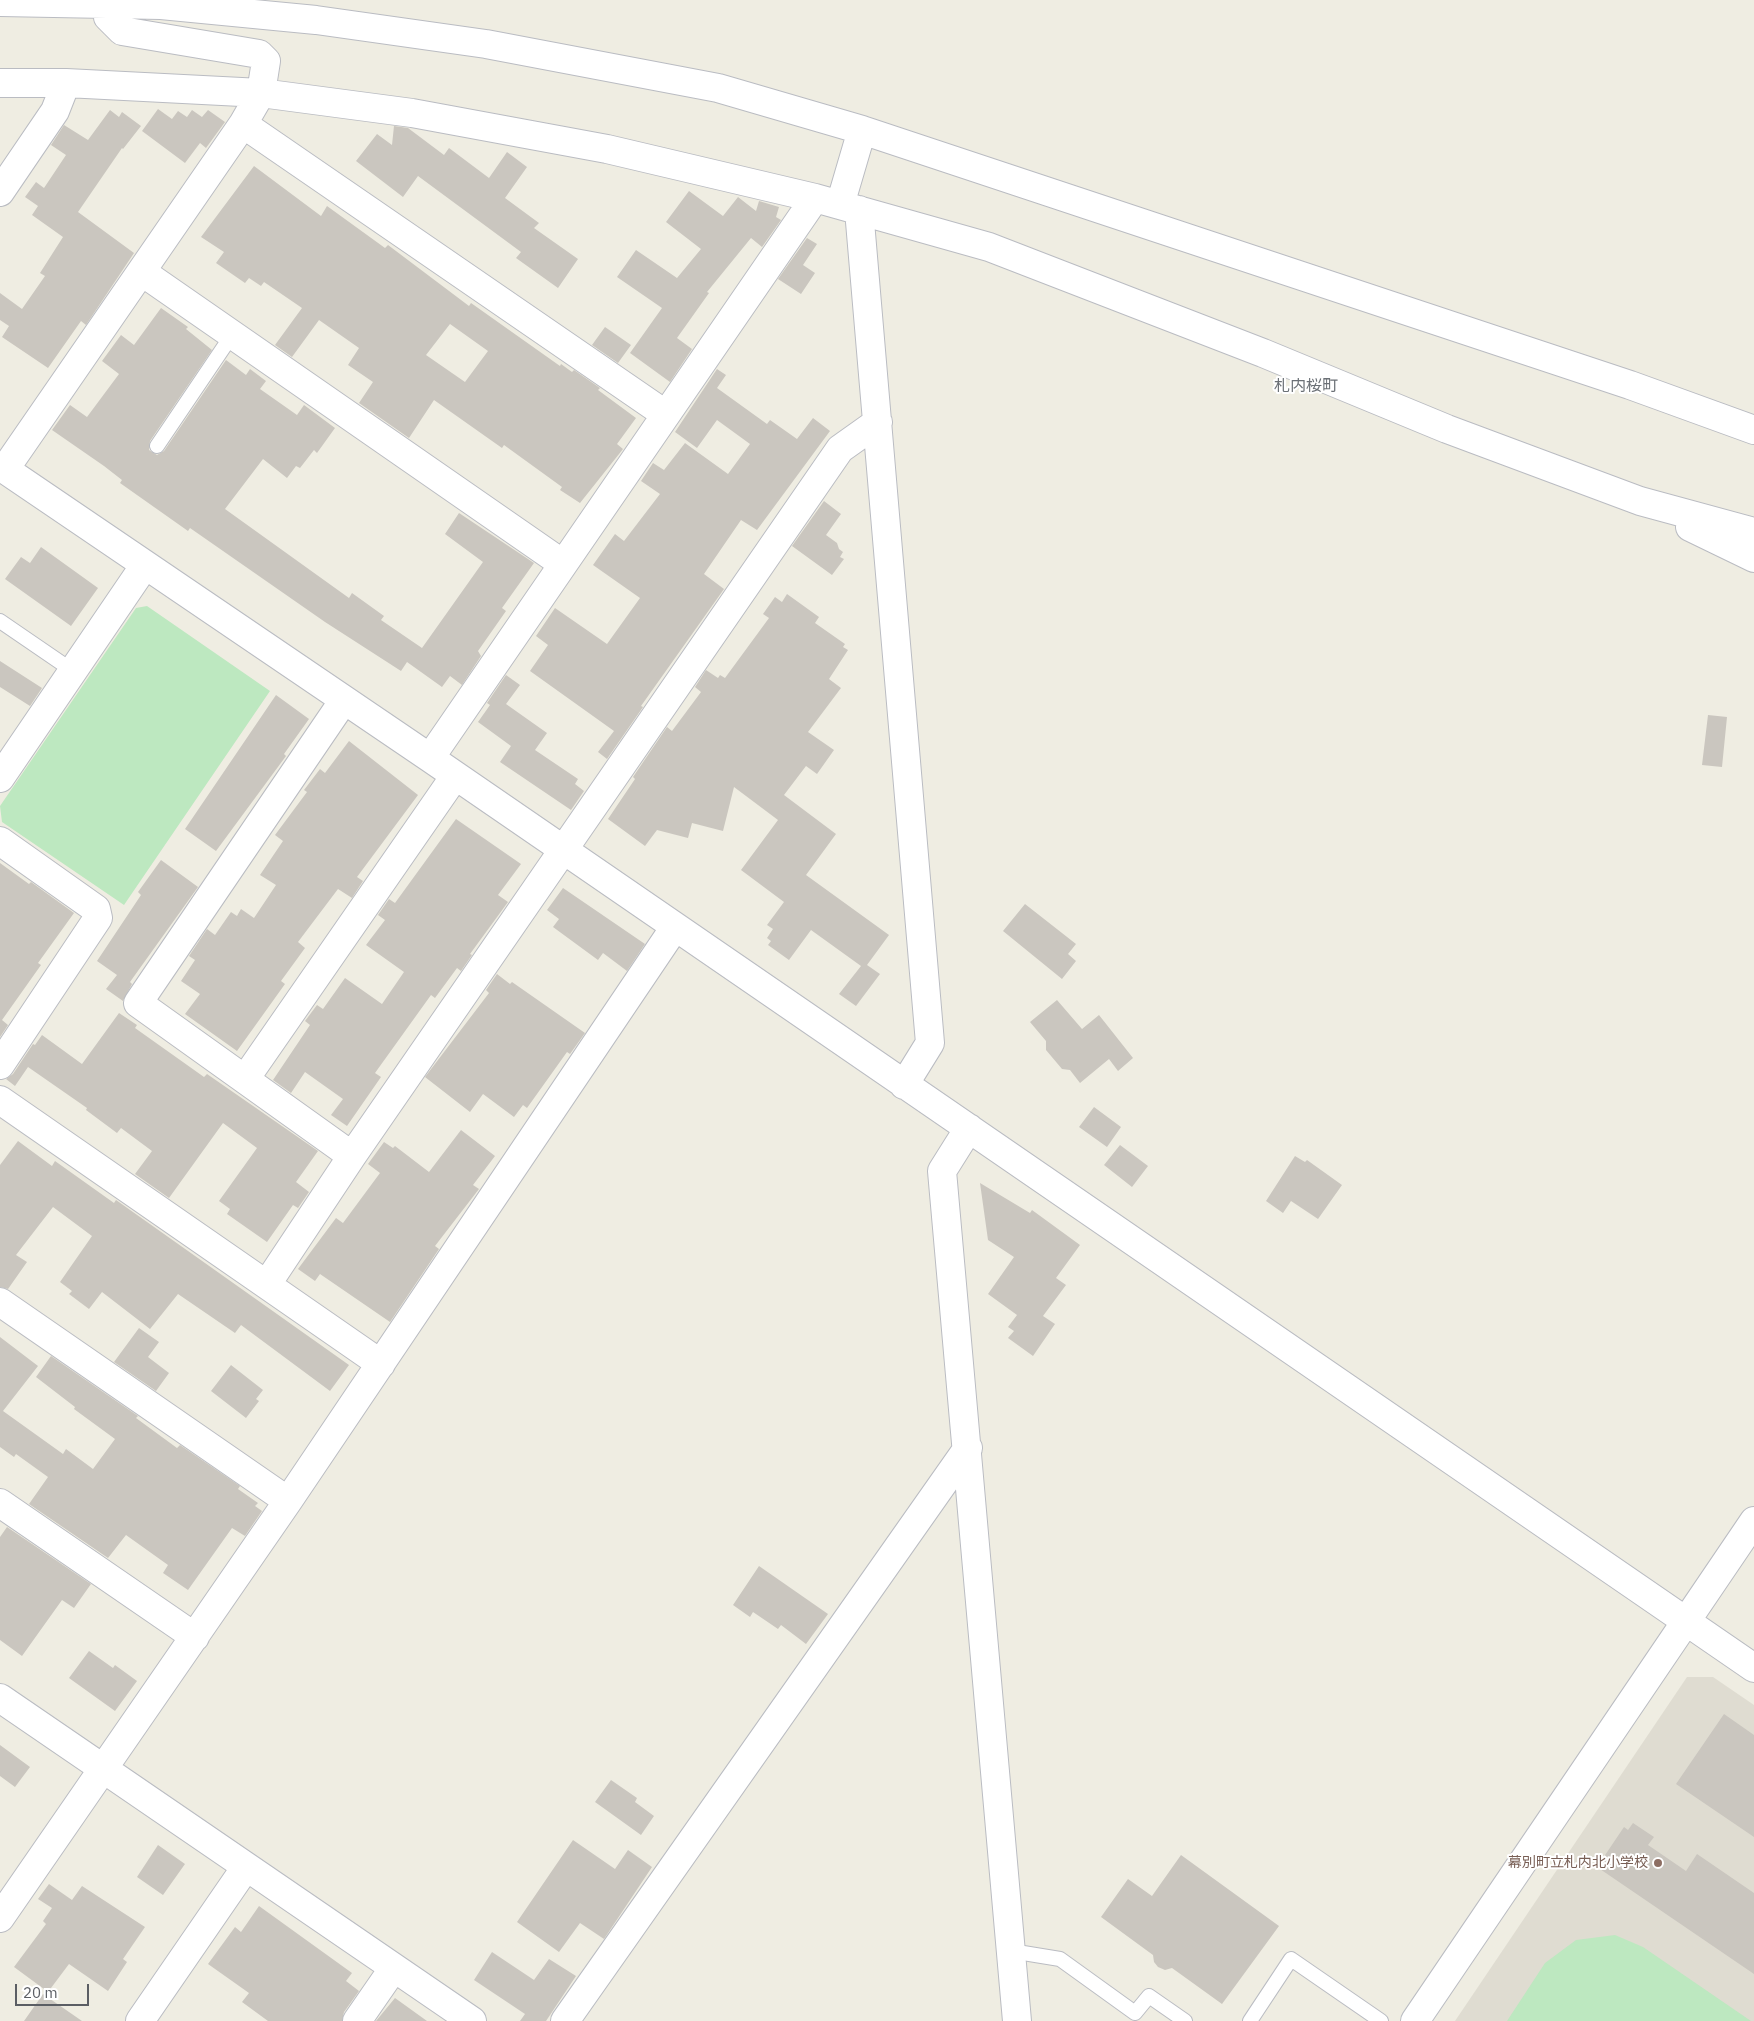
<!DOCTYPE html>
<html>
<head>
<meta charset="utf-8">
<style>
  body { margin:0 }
  #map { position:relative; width:1754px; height:2021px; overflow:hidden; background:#efede2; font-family:"IBM Plex Sans",sans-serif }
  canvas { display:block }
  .scale { position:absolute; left:15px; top:1984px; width:74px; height:22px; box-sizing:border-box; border:2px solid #5b5e64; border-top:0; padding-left:6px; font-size:15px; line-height:18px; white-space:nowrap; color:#5b5e64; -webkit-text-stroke:4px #fff; paint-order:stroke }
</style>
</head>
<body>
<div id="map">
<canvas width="1754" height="2021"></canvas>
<div class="scale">20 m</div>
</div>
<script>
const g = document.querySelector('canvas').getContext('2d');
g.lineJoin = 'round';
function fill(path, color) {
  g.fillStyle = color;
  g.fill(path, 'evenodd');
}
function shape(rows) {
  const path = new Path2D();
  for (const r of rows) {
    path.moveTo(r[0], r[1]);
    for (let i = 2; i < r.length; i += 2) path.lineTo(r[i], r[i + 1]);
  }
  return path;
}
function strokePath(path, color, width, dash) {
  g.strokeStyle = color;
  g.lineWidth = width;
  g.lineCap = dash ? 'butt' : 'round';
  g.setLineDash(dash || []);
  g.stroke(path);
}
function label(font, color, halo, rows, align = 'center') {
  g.font = font + ' "IBM Plex Sans","Noto Sans JP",sans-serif';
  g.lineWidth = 4;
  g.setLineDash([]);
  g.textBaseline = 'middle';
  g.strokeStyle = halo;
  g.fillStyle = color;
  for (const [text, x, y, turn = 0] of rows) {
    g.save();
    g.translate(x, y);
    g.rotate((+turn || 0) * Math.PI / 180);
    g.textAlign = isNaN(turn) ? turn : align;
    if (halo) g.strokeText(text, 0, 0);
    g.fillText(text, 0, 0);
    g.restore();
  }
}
fill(shape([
  [1687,1677,1713,1677,1754,1705,1754,2021,1455,2021]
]), '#dfdcd1');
fill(shape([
  [147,606,270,691,124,905,2,822,0,806,136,608],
  [1615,1935,1643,1947,1751,2021,1507,2021,1545,1963,1576,1940]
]), '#bde8c0');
fill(shape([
  [158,109,172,119,178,111,187,117,192,110,202,117,208,110,225,122,206,148,200,143,185,163,142,131],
  [110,110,119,117,122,112,141,126,123,149,122,148,78,212,134,253,86,325,81,321,48,368,2,337,9,326,0,320,0,293,22,309,45,276,40,273,63,237,32,215,38,206,25,197,36,182,44,188,66,155,51,145,64,125,88,140],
  [394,126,408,128,444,155,449,148,489,178,507,152,527,167,505,198,539,223,534,228,578,259,558,288,516,258,521,252,418,176,403,197,356,161,377,134,392,145],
  [254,166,321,216,327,206,385,248,388,245,469,306,471,303,560,366,561,364,572,372,574,370,600,388,598,390,636,418,617,444,623,449,580,503,560,490,562,487,504,445,502,448,434,400,409,438,359,403,373,382,348,365,359,348,319,320,292,357,275,345,302,308,264,282,261,286,249,278,245,283,216,263,224,252,201,237],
  [450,324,488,351,465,382,426,355],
  [689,191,723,216,738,197,756,211,759,201,779,207,776,217,781,220,762,247,751,238,707,292,709,293,677,338,692,349,670,382,630,353,662,308,617,277,636,250,677,278,701,249,666,222],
  [807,238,817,244,803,265,815,273,801,294,778,279],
  [161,308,188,327,186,329,212,350,150,441,149,450,157,455,164,451,226,360,246,375,250,369,266,381,260,389,297,415,304,405,335,428,317,453,314,450,300,468,296,466,287,478,263,459,225,509,349,598,352,593,384,616,381,620,422,648,483,562,445,534,459,513,534,563,502,608,506,611,478,651,481,656,462,685,450,676,442,687,407,662,401,671,325,622,190,528,188,531,120,483,122,480,104,466,52,430,70,405,87,417,119,374,102,361,121,335,134,345],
  [605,327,631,345,618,363,592,345],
  [717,369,726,375,717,388,767,424,770,420,797,439,813,418,830,431,757,530,741,520,704,574,724,589,641,706,643,707,607,759,598,752,614,731,530,671,548,645,536,636,555,608,607,644,640,598,593,565,615,534,624,541,660,494,641,481,653,463,664,470,685,443,728,474,750,444,717,420,697,448,675,432],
  [824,501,841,514,826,535,837,543,839,549,843,552,840,557,844,559,832,575,792,546],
  [41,547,98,588,71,626,5,579,21,557,30,563],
  [787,594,819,617,815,623,845,644,843,647,848,650,829,679,841,688,808,732,834,750,817,774,806,766,784,795,836,834,806,875,889,935,867,965,880,974,856,1006,839,994,861,966,811,930,789,960,768,945,771,941,767,938,773,929,767,925,784,902,741,870,778,820,734,787,723,831,692,823,688,838,657,830,645,846,608,819,635,779,633,777,667,727,672,731,701,692,695,687,706,670,718,678,720,675,725,678,769,618,763,614,775,597,782,602],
  [0,661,42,688,30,706,0,687],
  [506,675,520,685,506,704,547,733,535,750,578,779,575,784,584,791,571,810,500,762,511,746,478,722,490,705,487,703],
  [276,695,309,719,284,754,286,756,216,851,185,829],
  [1708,715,1727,717,1722,767,1702,765],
  [349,741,418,795,357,877,363,881,352,898,338,889,298,942,305,948,281,981,285,984,237,1051,185,1014,200,994,181,981,195,960,189,956,207,929,215,935,231,912,237,916,241,909,254,918,276,885,260,875,283,841,275,835,307,792,304,790,320,769,325,773],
  [456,819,521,864,498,895,508,902,470,954,472,955,461,971,457,968,435,998,431,995,375,1073,381,1077,347,1126,331,1115,343,1099,305,1072,291,1093,273,1080,310,1025,305,1021,317,1005,323,1009,345,978,382,1004,404,972,366,945,385,920,378,915,389,899,395,903],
  [161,860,198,887,130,982,132,984,123,1001,106,989,117,975,97,961,141,895,138,892],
  [0,863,29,884,31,882,74,913,38,963,41,965,2,1020,8,1025,0,1037],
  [563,888,645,944,627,971,603,953,598,960,553,927,559,919,547,910],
  [1025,904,1076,944,1068,954,1076,961,1062,979,1003,931],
  [497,974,510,984,512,982,585,1033,570,1054,567,1052,527,1108,523,1105,514,1117,483,1094,470,1112,425,1077,489,993,486,990],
  [1057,1000,1082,1029,1099,1015,1133,1058,1118,1071,1109,1059,1080,1083,1070,1070,1062,1069,1046,1050,1046,1041,1030,1022],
  [119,1013,137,1025,135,1028,204,1077,207,1074,318,1151,296,1182,309,1192,298,1208,293,1205,267,1242,227,1214,230,1209,219,1201,257,1148,223,1123,169,1198,135,1174,152,1151,121,1128,117,1133,86,1110,87,1108,28,1067,15,1086,6,1079,13,1074,33,1044,35,1045,42,1035,82,1064],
  [1094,1107,1121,1127,1107,1147,1079,1127],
  [461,1130,495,1156,473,1185,479,1189,435,1246,439,1249,390,1322,320,1274,315,1281,298,1269,336,1218,343,1223,380,1173,368,1164,384,1142,393,1148,395,1146,429,1172],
  [18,1141,52,1166,55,1161,114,1203,116,1200,349,1365,330,1391,241,1325,235,1333,178,1294,150,1329,102,1292,89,1309,69,1294,72,1291,60,1282,92,1236,53,1207,16,1255,27,1262,8,1289,0,1287,0,1165],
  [1120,1145,1148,1166,1132,1187,1104,1165],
  [1295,1156,1305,1162,1307,1160,1342,1185,1318,1219,1291,1201,1283,1213,1266,1201],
  [980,1183,1030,1213,1032,1210,1080,1245,1056,1278,1066,1285,1043,1316,1055,1324,1033,1356,1008,1338,1014,1331,1008,1327,1017,1315,988,1294,1014,1257,988,1240],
  [139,1328,159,1342,148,1357,169,1373,156,1391,114,1362],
  [0,1337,38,1366,3,1411,63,1454,66,1449,93,1469,115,1439,74,1409,75,1407,36,1377,51,1356,138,1416,136,1418,177,1448,180,1445,240,1486,238,1489,258,1503,255,1506,262,1511,245,1536,232,1528,188,1590,163,1573,168,1565,126,1535,108,1558,29,1504,48,1477,16,1454,14,1457,0,1447],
  [231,1365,263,1390,256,1399,259,1401,246,1418,211,1391],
  [7,1527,91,1584,74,1608,62,1600,22,1656,0,1640,0,1537],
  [759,1566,828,1614,806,1644,781,1625,778,1629,753,1612,750,1617,733,1605],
  [89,1651,113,1668,115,1665,137,1681,115,1711,69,1678],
  [1724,1714,1754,1735,1754,1837,1676,1784],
  [0,1745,30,1767,15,1787,0,1776],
  [611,1780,637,1798,635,1802,654,1816,641,1835,595,1802],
  [1633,1823,1654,1837,1648,1845,1686,1871,1697,1854,1754,1893,1754,1974,1597,1867,1624,1827,1628,1830],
  [573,1840,615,1869,628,1850,652,1867,604,1939,580,1923,559,1952,517,1922],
  [158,1845,185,1864,163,1895,137,1877],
  [1181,1855,1279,1926,1222,2004,1172,1968,1165,1970,1158,1967,1154,1962,1153,1955,1101,1917,1128,1879,1152,1896],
  [49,1884,72,1900,82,1886,145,1927,123,1959,127,1962,108,1991,69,1964,48,1992,14,1967,46,1924,43,1921,52,1908,38,1899],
  [259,1906,352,1973,346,1981,359,1991,344,2012,342,2021,268,2021,242,2002,249,1993,208,1964,235,1927,241,1932],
  [492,1952,534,1980,549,1959,576,1976,546,2021,520,2021,525,2014,474,1980],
  [43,1994,82,2021,24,2021],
  [395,1998,427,2021,376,2021]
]), '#cac6bf');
const service = shape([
  [157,446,232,335],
  [0,621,73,671],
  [1011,1951,1060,1959,1135,2013,1149,1996,1185,2021],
  [1250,2021,1291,1959,1381,2021]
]);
const minor = shape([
  [0,2,161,5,316,20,486,44,718,88,862,130,1630,385,1754,430],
  [0,83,66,83,261,93,412,113,607,149,815,198,989,247,1263,353,1447,429,1640,501,1754,532],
  [243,124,665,414],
  [0,192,55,111,66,83],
  [840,205,862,130],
  [859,210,930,1043,904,1085],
  [142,272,563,564],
  [0,466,430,758,1754,1668],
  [5,469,243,124,261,93,266,61,259,54,122,31,108,17,109,4,112,0],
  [1690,527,1754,558],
  [344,700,138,1003,352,1156],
  [430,758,815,198],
  [0,778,145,565],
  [0,841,96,909,98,918,0,1065],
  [245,1079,455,776],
  [0,1100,381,1364],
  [969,1128,942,1171,1017,2021],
  [267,1284,352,1156,840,449,878,422],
  [0,1302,288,1501],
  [0,1503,195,1637],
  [0,1698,472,2021],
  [0,1918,288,1501,675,927],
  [140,2021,246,1867],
  [357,2021,393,1969],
  [565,2021,968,1448],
  [1415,2021,1754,1521]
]);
strokePath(service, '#babcc2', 16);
strokePath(minor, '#babcc2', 30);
strokePath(service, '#fff', 14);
strokePath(minor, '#fff', 28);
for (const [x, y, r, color] of [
  [1658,1863,5,"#8d6e63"]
]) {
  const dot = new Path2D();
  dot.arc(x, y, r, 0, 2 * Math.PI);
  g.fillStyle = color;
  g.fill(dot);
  strokePath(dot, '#fff', 2);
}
label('14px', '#785e54', '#fff', [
  ["幕別町立札内北小学校",1648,1863]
], 'right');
label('16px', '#6b7076', '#fff', [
  ["札内桜町",1306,386]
]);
</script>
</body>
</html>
